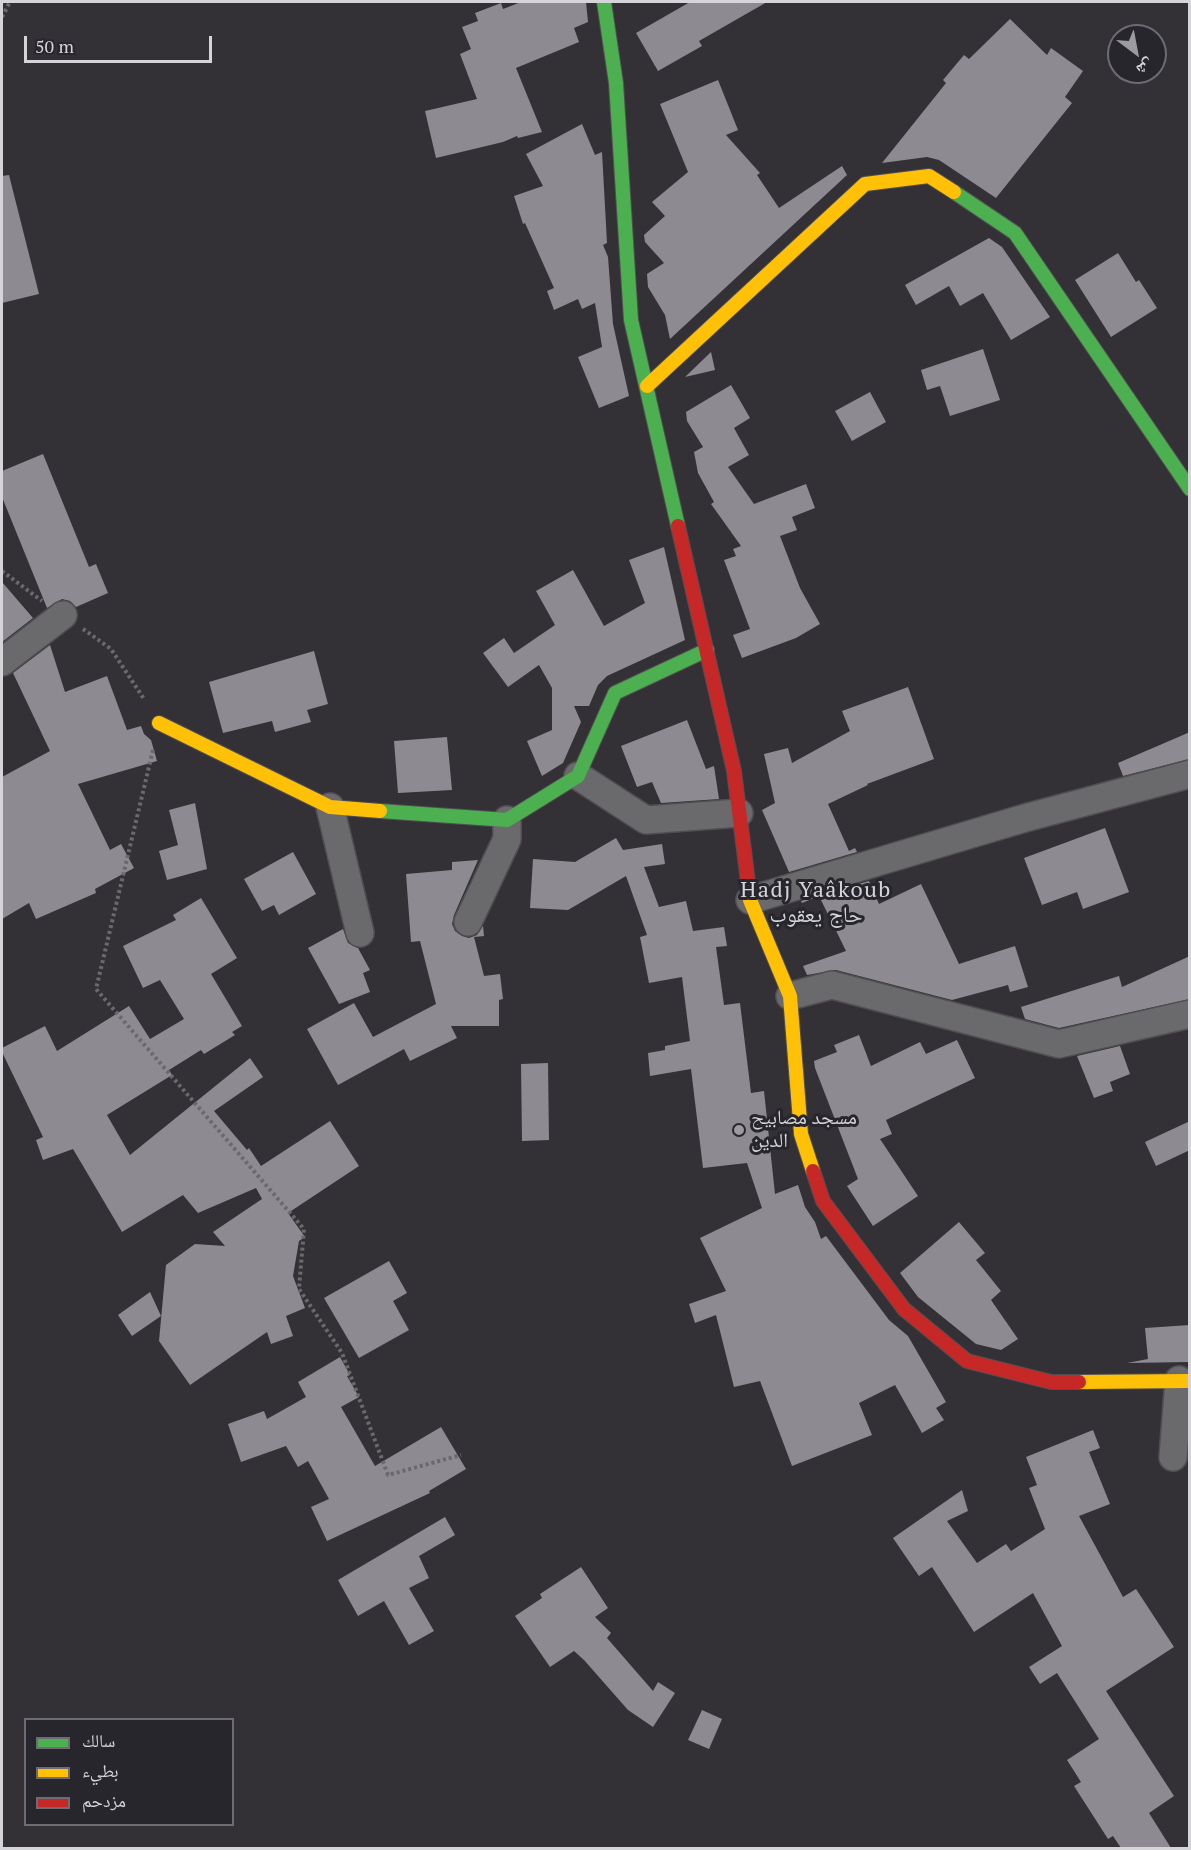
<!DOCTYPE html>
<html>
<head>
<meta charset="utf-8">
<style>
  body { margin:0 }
  #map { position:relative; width:1191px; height:1850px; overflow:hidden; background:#333136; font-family:"PT Serif","Noto Naskh Arabic",serif }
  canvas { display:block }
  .frame { position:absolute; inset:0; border:3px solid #d5d4d9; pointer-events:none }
  .legend { position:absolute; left:24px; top:1718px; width:210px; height:108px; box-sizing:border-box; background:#28262d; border:2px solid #6d6c72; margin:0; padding:8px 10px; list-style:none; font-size:18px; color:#d5d4d9 }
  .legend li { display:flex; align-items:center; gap:12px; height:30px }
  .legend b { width:30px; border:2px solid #6d6c72 }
  .north { position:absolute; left:1107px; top:24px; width:60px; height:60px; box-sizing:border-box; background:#28262d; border:2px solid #6d6c72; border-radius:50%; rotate:148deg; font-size:16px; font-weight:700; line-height:24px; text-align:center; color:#d5d4d9 }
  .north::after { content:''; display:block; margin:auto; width:21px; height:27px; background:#9c9ba0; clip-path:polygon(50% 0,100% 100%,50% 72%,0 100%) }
  .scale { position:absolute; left:24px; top:36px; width:188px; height:27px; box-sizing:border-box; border:3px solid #d5d4d9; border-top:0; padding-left:8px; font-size:18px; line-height:21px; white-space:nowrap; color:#d5d4d9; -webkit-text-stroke:4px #28262d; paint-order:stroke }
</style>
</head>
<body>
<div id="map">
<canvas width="1191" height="1850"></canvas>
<div class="frame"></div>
<ul class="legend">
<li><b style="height:8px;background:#4caf50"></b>سالك</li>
<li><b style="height:8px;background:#ffc107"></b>بطيء</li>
<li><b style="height:8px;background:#c62828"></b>مزدحم</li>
</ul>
<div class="north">ش</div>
<div class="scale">50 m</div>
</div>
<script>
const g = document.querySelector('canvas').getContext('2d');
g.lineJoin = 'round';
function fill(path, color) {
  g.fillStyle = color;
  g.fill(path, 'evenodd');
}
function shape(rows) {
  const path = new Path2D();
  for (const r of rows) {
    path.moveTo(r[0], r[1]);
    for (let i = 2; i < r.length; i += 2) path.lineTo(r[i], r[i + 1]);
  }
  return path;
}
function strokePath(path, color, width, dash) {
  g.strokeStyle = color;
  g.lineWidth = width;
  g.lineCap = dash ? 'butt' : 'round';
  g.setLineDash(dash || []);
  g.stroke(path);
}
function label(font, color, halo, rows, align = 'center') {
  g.font = font + ' "PT Serif","Noto Naskh Arabic",serif';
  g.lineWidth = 6;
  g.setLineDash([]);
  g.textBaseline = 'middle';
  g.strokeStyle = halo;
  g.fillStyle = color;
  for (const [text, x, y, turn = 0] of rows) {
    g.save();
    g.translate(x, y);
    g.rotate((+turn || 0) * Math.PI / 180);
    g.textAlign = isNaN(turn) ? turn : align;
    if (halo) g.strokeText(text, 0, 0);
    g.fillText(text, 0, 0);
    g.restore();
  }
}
fill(shape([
  [521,2,586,2,588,22,574,28,579,42,516,68,542,132,518,138,517,136,503,142,436,158,425,111,477,99,460,54,471,49,462,27,478,21,475,13,501,3,503,9],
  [690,2,767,2,699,41,702,46,658,71,636,33],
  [1010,19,1047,55,1051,48,1083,71,1065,97,1072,103,996,198,939,160,927,157,882,163,946,83,943,80,964,55,969,59],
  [718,80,738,130,726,135,760,173,757,175,779,208,842,166,847,175,670,339,665,315,648,287,647,274,664,263,645,242,644,235,665,216,652,202,688,172,660,104],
  [582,124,595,155,602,152,607,243,603,245,608,257,613,324,629,396,599,408,578,357,602,347,595,303,582,309,578,299,554,310,547,291,554,288,525,223,523,224,514,196,543,186,526,154],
  [9,175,39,294,2,303,2,176],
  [989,238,1002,247,1050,317,1011,340,983,293,960,306,949,286,916,305,905,285],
  [1118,253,1136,282,1139,280,1157,308,1111,337,1075,280],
  [983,349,1000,400,950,416,940,386,927,390,921,370],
  [711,352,715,370,685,377],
  [731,385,750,418,734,428,749,455,728,467,754,504,806,484,815,508,792,517,797,530,780,536,800,588,820,624,796,638,742,658,733,635,750,629,724,560,736,556,733,549,741,546,711,504,714,502,698,473,694,452,703,447,687,421,686,412],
  [870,392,886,422,852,441,835,411],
  [43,454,89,567,96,564,108,593,76,607,70,601,62,599,47,608,2,497,2,471],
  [664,547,685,640,607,676,598,685,589,706,574,706,581,722,563,763,542,776,527,741,552,730,552,688,539,665,508,687,483,653,504,638,514,653,555,625,536,591,573,570,604,626,645,603,629,560],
  [2,582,33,618,2,642],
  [50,645,65,692,107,676,127,730,141,726,144,734,151,740,157,761,78,784,110,850,121,844,134,868,95,889,96,893,36,919,29,903,2,919,2,777,50,751,13,673],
  [314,651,328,704,307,710,311,722,275,732,272,721,223,733,209,682],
  [908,687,934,759,867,784,868,785,828,804,849,851,855,848,857,852,789,872,762,810,775,803,764,754,788,748,792,763,850,731,842,711],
  [687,720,706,769,714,766,719,799,661,803,652,782,637,787,621,746],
  [1190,732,1190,759,1123,776,1118,763],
  [447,737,452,790,398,793,394,741],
  [195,803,207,869,167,880,159,851,178,845,169,810],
  [1105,828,1129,892,1083,909,1077,892,1042,905,1024,858],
  [616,838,623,850,662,844,665,864,644,867,659,907,686,901,693,931,724,927,727,946,716,947,724,1005,740,1003,751,1093,764,1091,775,1194,798,1185,805,1207,815,1222,821,1239,826,1236,889,1320,908,1336,946,1402,936,1408,944,1420,922,1433,895,1385,859,1403,872,1435,792,1466,760,1381,734,1387,716,1315,695,1323,689,1304,726,1291,700,1238,762,1208,747,1163,703,1168,691,1069,650,1076,648,1053,665,1050,665,1046,690,1041,682,977,649,983,640,937,647,935,626,876,568,910,530,908,533,859,575,862],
  [293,852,316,894,279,915,274,905,262,911,244,879],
  [478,860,454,915,452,924,455,931,462,936,469,938,477,935,483,926,484,936,474,937,484,976,500,974,503,999,499,1000,499,1026,451,1026,457,1038,410,1061,404,1049,338,1085,307,1029,354,1003,373,1037,436,1004,420,941,411,942,406,874,452,870,452,862],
  [869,881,879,904,921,884,959,964,1015,946,1028,987,1010,992,1008,985,952,1000,836,970,807,975,803,966,846,951,819,896,802,903,801,901],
  [201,898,237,958,211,974,242,1026,232,1032,235,1035,204,1054,201,1050,169,1070,172,1075,107,1115,130,1155,250,1058,263,1077,214,1111,247,1150,249,1148,261,1166,330,1121,359,1166,288,1213,305,1237,299,1241,293,1276,305,1308,286,1316,293,1336,271,1344,267,1332,190,1385,159,1341,166,1265,195,1244,225,1246,213,1232,262,1199,256,1188,198,1213,183,1195,122,1232,73,1149,43,1160,36,1140,43,1137,2,1052,2,1048,45,1026,57,1051,129,1006,150,1039,184,1019,160,980,143,988,123,946,176,920,173,915],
  [343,929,348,943,358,948,370,970,363,973,370,992,339,1004,308,948],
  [1190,956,1190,999,1059,1028,1025,1019,1021,1007,1119,976,1122,987],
  [859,1035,871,1066,920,1042,926,1054,957,1040,975,1078,886,1120,892,1134,880,1139,918,1196,873,1226,847,1186,858,1179,815,1068,814,1061,837,1052,834,1045],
  [1120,1046,1130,1074,1110,1082,1113,1091,1094,1098,1077,1056],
  [548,1063,549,1140,522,1141,521,1064],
  [1190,1121,1190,1150,1156,1166,1145,1142],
  [959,1222,985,1253,976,1260,1001,1291,991,1300,1018,1339,1001,1350,976,1344,918,1297,900,1273],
  [389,1261,407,1293,393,1301,409,1330,359,1358,324,1298],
  [150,1292,161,1316,132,1336,118,1315],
  [1190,1325,1190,1362,1127,1363,1148,1359,1145,1328],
  [340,1357,350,1375,347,1376,359,1397,341,1407,375,1466,441,1427,466,1469,429,1491,430,1493,327,1541,311,1507,329,1499,308,1461,298,1467,286,1446,241,1462,228,1424,264,1411,267,1419,306,1397,298,1382],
  [1093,1430,1100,1448,1089,1452,1110,1504,1079,1516,1123,1597,1136,1589,1174,1647,1106,1691,1174,1796,1149,1813,1171,1848,1121,1848,1113,1836,1108,1839,1074,1786,1081,1782,1067,1760,1099,1739,1057,1673,1040,1684,1029,1667,1062,1646,1033,1593,974,1632,932,1567,919,1576,893,1538,962,1490,968,1511,947,1521,977,1563,1006,1544,1011,1551,1045,1529,1029,1488,1037,1485,1026,1457],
  [445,1517,455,1535,419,1556,429,1578,409,1588,434,1631,409,1645,384,1601,358,1616,338,1580],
  [581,1567,608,1608,595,1617,611,1633,607,1638,653,1691,658,1682,675,1693,653,1727,628,1710,584,1660,574,1651,550,1667,515,1616,542,1598,540,1594],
  [702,1710,722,1719,709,1749,688,1740]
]), '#8d8a92');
const street = shape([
  [2,662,63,615],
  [578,776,646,820,739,813],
  [330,807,360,933],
  [750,900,1025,818,1190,774],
  [468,922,507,839,507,820],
  [790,996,832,985,1059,1044,1190,1014],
  [1173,1457,1179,1380]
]);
const fast = shape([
  [604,2,616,83,631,320,678,526],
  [954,192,1015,233,1190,489],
  [380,811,507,820,578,776,615,693,707,650]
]);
const slow = shape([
  [647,386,865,184,929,176,954,192],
  [159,723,330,807,380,811],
  [749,890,750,900,790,996,801,1134,813,1171],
  [1079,1382,1190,1381]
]);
const jam = shape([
  [678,526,734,771,749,890],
  [813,1171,823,1201,904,1309,967,1361,1051,1382,1079,1382]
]);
strokePath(street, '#504e52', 30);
strokePath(fast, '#504e52', 16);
strokePath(slow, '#504e52', 16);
strokePath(jam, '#504e52', 16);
strokePath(shape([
  [2,17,10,2],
  [2,571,42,601],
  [83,629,111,649,144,699],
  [153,750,96,989,304,1229,299,1289,342,1353,388,1475,461,1455]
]), '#6a696c', 4, [3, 3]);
strokePath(street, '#6a696c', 27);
strokePath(fast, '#4caf50', 14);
strokePath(slow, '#ffc107', 14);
strokePath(jam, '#c62828', 14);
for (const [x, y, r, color] of [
  [739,1130,6,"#9c9ba0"]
]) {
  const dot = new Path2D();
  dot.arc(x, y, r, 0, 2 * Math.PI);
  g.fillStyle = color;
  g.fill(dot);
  strokePath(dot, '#28262d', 2);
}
label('20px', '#d5d4d9', '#28262d', [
  ["مسجد مصابيح",751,1118],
  ["الدين",751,1141]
], 'left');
g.letterSpacing = '1.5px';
label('22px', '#d5d4d9', '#28262d', [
  ["Hadj Yaâkoub",816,891],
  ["حاج يعقوب",816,916]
]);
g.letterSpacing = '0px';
</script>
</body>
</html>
